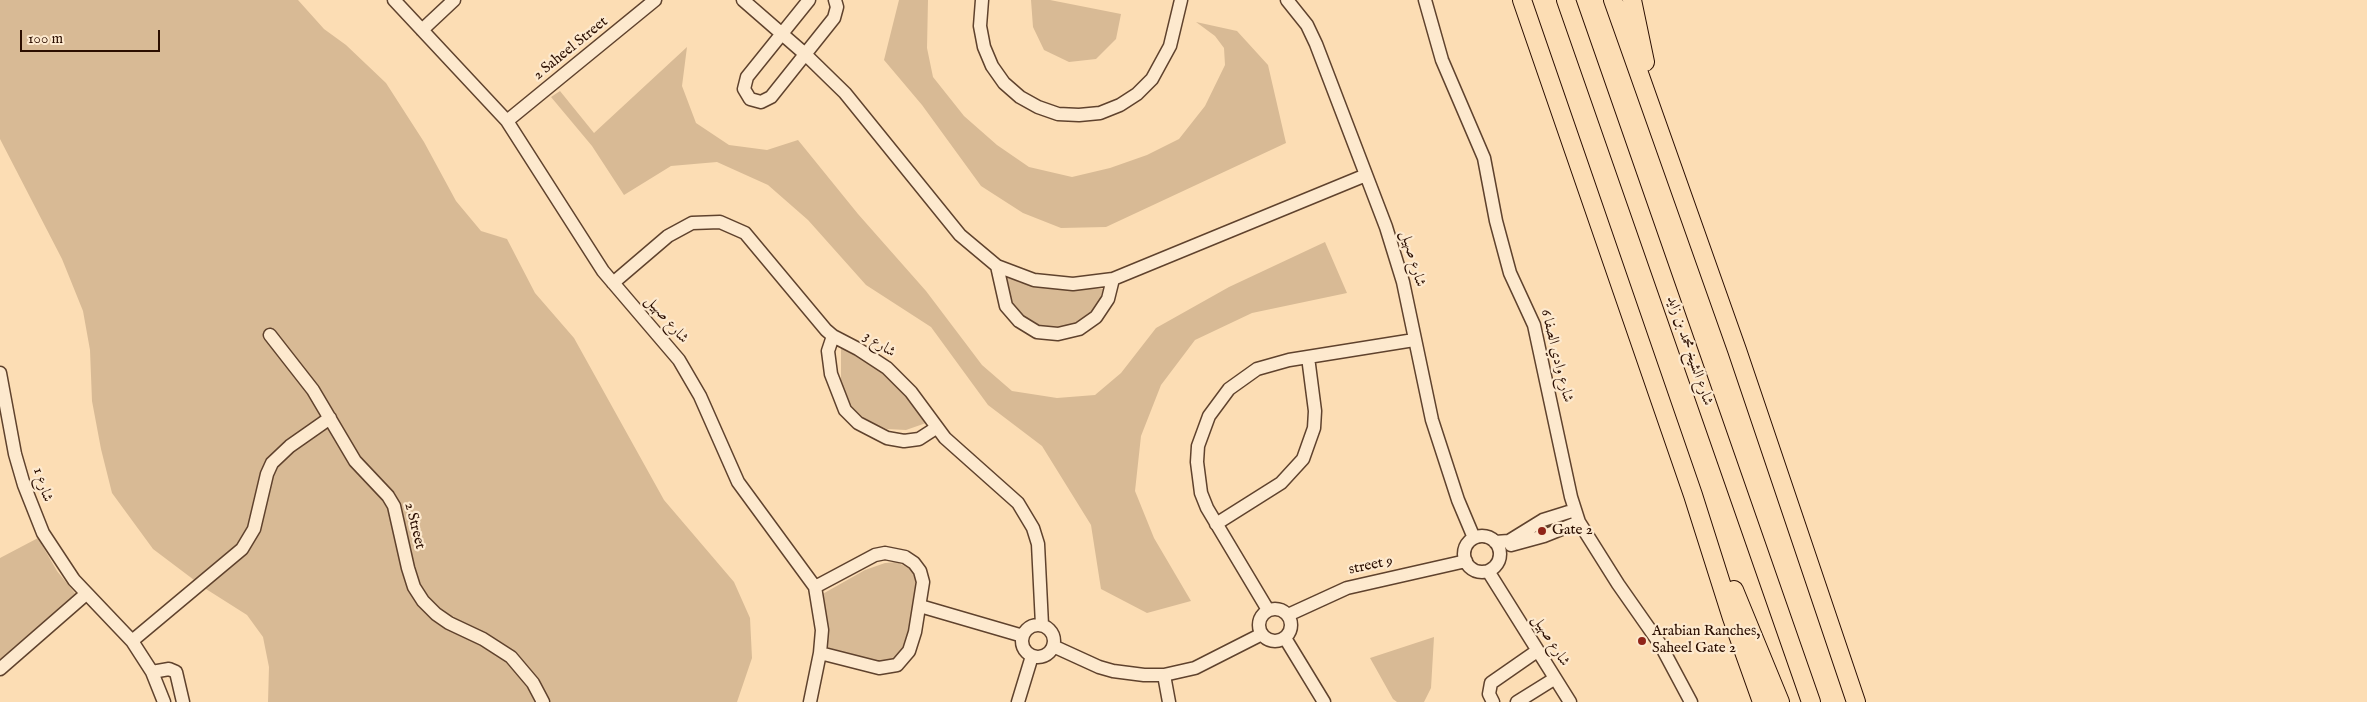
<!DOCTYPE html>
<html>
<head>
<meta charset="utf-8">
<style>
  body { margin:0 }
  #map { position:relative; width:2367px; height:702px; overflow:hidden; background:#fcddb4; font-family:"IM FELL English",serif }
  canvas { display:block }
  .scale { position:absolute; left:20px; top:30px; width:140px; height:22px; box-sizing:border-box; border:2px solid #2b0e00; border-top:0; padding-left:6px; font-size:15px; line-height:18px; white-space:nowrap; color:#2b0e00; -webkit-text-stroke:4px #fde9ce; paint-order:stroke }
</style>
</head>
<body>
<div id="map">
<canvas width="2367" height="702"></canvas>
<div class="scale">100 m</div>
</div>
<script>
const g = document.querySelector('canvas').getContext('2d');
g.lineJoin = 'round';
function fill(path, color) {
  g.fillStyle = color;
  g.fill(path, 'evenodd');
}
function shape(rows) {
  const path = new Path2D();
  for (const r of rows) {
    if (r.length === 3) {
      path.moveTo(r[0] + r[2], r[1]);
      path.arc(r[0], r[1], r[2], 0, 2 * Math.PI);
      continue;
    }
    path.moveTo(r[0], r[1]);
    for (let i = 2; i < r.length; i += 2) path.lineTo(r[i], r[i + 1]);
  }
  return path;
}
function strokePath(path, color, width, dash) {
  g.strokeStyle = color;
  g.lineWidth = width;
  g.lineCap = dash ? 'butt' : 'round';
  g.setLineDash(dash || []);
  g.stroke(path);
}
function label(font, color, halo, rows, align = 'center') {
  g.font = font + ' "IM FELL English",Amiri,serif';
  g.lineWidth = 4.5;
  g.setLineDash([]);
  g.textBaseline = 'middle';
  g.strokeStyle = halo;
  g.fillStyle = color;
  for (const [text, x, y, turn = 0] of rows) {
    g.save();
    g.translate(x, y);
    g.rotate((+turn || 0) * Math.PI / 180);
    g.textAlign = isNaN(turn) ? turn : align;
    if (halo) g.strokeText(text, 0, 0);
    g.fillText(text, 0, 0);
    g.restore();
  }
}
fill(shape([
  [0,0,298,0,324,29,346,45,386,83,424,142,456,201,481,231,507,239,535,293,574,338,664,500,734,582,750,618,752,658,737,702,268,702,269,667,263,637,247,615,206,589,153,549,112,493,101,449,92,401,90,350,83,311,62,259,0,139],
  [899,0,928,0,927,48,933,77,964,116,997,145,1029,167,1072,177,1110,168,1147,155,1179,139,1205,106,1225,65,1224,48,1215,36,1196,22,1237,31,1268,65,1286,143,1106,227,1061,228,1023,213,981,186,922,105,884,60],
  [1031,0,1050,0,1121,14,1116,39,1096,59,1069,62,1044,50,1033,27],
  [687,47,682,86,696,123,729,145,767,150,798,140,858,214,926,291,982,365,1012,391,1057,398,1095,395,1121,373,1156,328,1229,287,1325,242,1347,293,1252,313,1195,340,1161,385,1141,436,1135,491,1154,538,1191,601,1147,613,1101,589,1091,525,1042,446,988,405,931,327,866,285,808,220,768,185,717,162,671,166,624,195,592,146,551,97,560,91,594,133],
  [1004,275,1021,283,1103,289,1097,310,1079,325,1056,331,1036,325,1015,313,1005,291],
  [841,345,889,373,926,423,906,430,887,429,867,421,850,405,841,385],
  [38,538,57,571,78,597,0,667,0,558],
  [897,562,912,570,919,590,915,614,902,653,894,661,883,663,824,656,819,596,865,570,885,563],
  [1434,637,1431,688,1424,702,1397,702,1393,699,1370,658]
]), '#d8ba95');
const minor = shape([
  [394,0,507,121,603,271,679,360,700,396,738,482,815,587,822,630,820,653,810,702],
  [743,0,805,54,845,93,960,235,997,266,1034,280,1073,284,1113,279,1366,175],
  [809,0,747,77,744,89,750,99,761,102,771,97,834,18,837,7,835,0],
  [982,0,980,26,984,47,992,66,1004,83,1020,97,1038,107,1058,114,1079,115,1100,113,1120,105,1137,94,1152,79,1170,46,1181,0],
  [1287,0,1307,25,1316,44,1386,227,1403,282,1432,420,1458,500,1474,538],
  [1425,0,1442,60,1484,158,1496,221,1510,273,1534,325,1571,497,1579,522,1618,584,1660,644,1691,702],
  [422,30,454,0],
  [507,121,655,0],
  [997,266,1006,306,1019,321,1037,332,1058,334,1079,329,1096,317,1108,299,1113,279],
  [613,283,668,236,692,223,720,222,745,233,826,330,833,336,858,349,887,368,911,392,945,438,1018,503,1033,528,1038,544,1042,625],
  [270,335,313,390,355,461,388,496,394,506,408,568,414,587,423,601,436,614,449,623,483,639,511,657,533,683,543,702],
  [833,336,828,351,831,374,845,410,858,423,887,438,904,441,919,439,936,428],
  [0,373,15,454,24,485,43,533,74,580,132,641,152,672,164,702],
  [1216,524,1281,483,1303,459,1314,428,1315,411,1308,357],
  [1482,554,18],
  [1495,542,1509,541,1543,520,1575,510],
  [1511,545,1544,536,1579,522],
  [1488,571,1570,702],
  [815,587,875,555,885,553,905,557,914,563,920,571,923,582,915,632,909,651,897,665,879,668,820,653],
  [920,606,1023,636],
  [1275,625,16],
  [1268,610,1207,508,1201,493,1197,462,1198,446,1209,416,1229,389,1257,369,1289,360,1414,340],
  [1288,615,1347,588,1466,561],
  [1038,641,16],
  [1285,638,1324,702],
  [132,641,242,549,254,529,267,474,272,463,290,446,330,418],
  [1053,646,1099,667,1113,671,1144,675,1164,675,1195,668,1262,634],
  [0,669,86,594],
  [152,672,169,669,176,672,183,702],
  [1164,675,1169,702],
  [1018,702,1032,656],
  [1493,702,1489,694,1491,683,1537,651],
  [1517,702,1554,679]
]);
const highway = shape([
  [1522,0,1693,495,1732,618,1762,702],
  [1566,0,1811,702],
  [1613,0,1737,350,1856,702],
  [1632,0,1645,62],
  [1734,590,1780,702]
]);
strokePath(minor, '#5f422d', 15);
strokePath(highway, '#2b0e00', 20);
strokePath(minor, '#fde9ce', 12);
strokePath(highway, '#fcddb4', 18);
for (const [x, y, r, color] of [
  [1542,531,5,"#8f2418"],
  [1642,641,5,"#8f2418"]
]) {
  const dot = new Path2D();
  dot.arc(x, y, r, 0, 2 * Math.PI);
  g.fillStyle = color;
  g.fill(dot);
  strokePath(dot, '#fde9ce', 2);
}
label('15px', '#2b0e00', '#fde9ce', [
  ["2 Saheel Street",571,49,-39],
  ["شارع صهيل",1412,259,74],
  ["شارع صهيل",666,320,49],
  ["3 شارع",879,345,33],
  ["شارع الشيخ محمد بن زايد",1689,351,71],
  ["شارع وادي الصفا 6",1556,356,76],
  ["شارع 1",42,485,72],
  ["2 Street",414,526,76],
  ["street 9",1371,566,-12],
  ["شارع صهيل",1550,641,58]
]);
label('15px', '#2b0e00', '#fde9ce', [
  ["Gate 2",1552,531],
  ["Arabian Ranches,",1652,632],
  ["Saheel Gate 2",1652,649]
], 'left');
</script>
</body>
</html>
